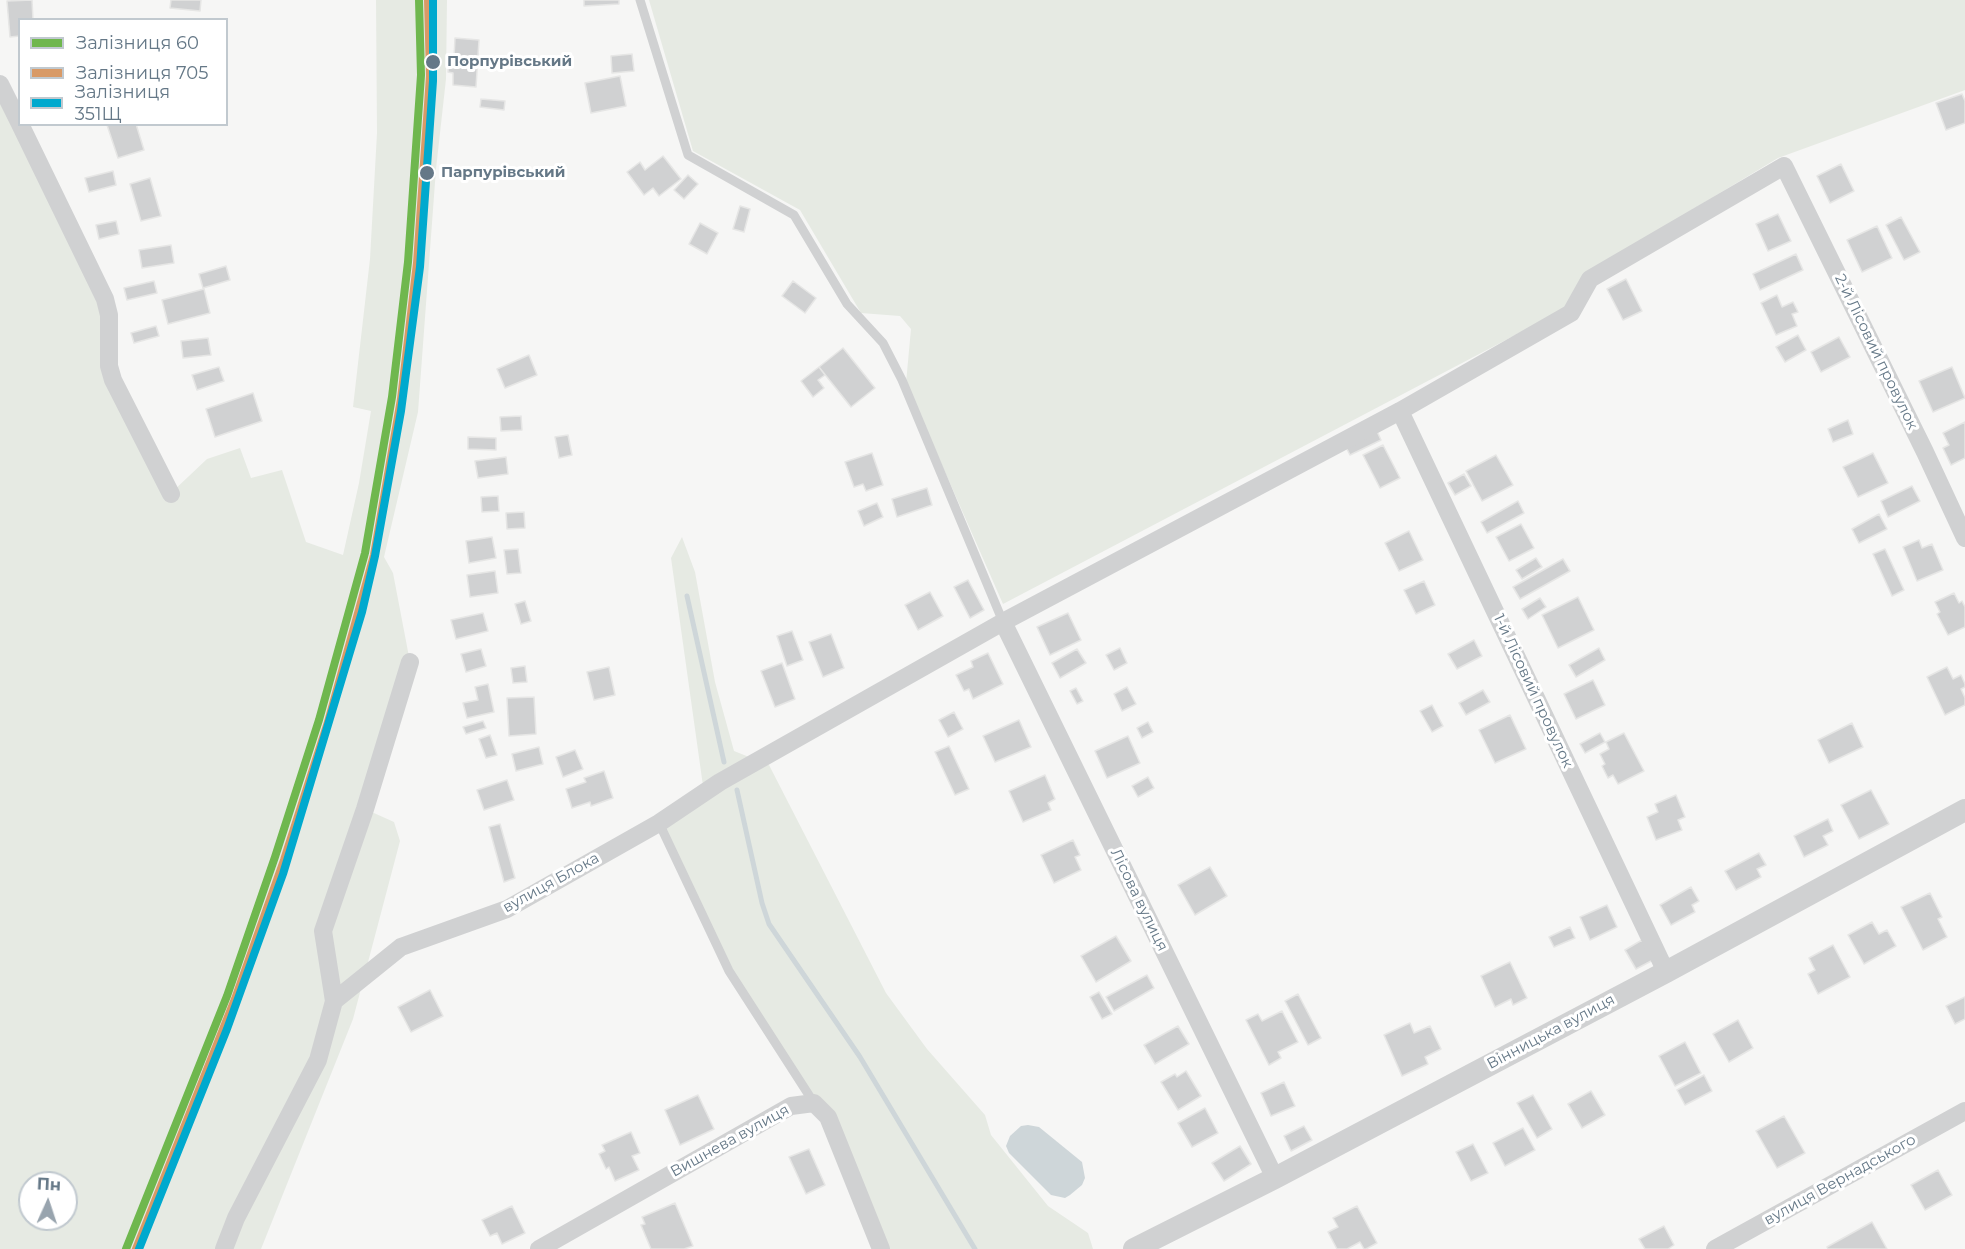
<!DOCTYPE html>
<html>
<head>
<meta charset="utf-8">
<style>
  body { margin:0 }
  #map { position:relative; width:1965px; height:1249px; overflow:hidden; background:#f6f6f5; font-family:Montserrat,sans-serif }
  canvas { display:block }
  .legend { position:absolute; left:18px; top:18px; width:210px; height:108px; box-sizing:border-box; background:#fff; border:2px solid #c1c9cf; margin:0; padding:8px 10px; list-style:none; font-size:18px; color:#657887 }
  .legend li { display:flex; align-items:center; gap:12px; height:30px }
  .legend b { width:30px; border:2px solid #c1c9cf }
  .north { position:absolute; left:18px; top:1171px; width:60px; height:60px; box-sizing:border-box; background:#fff; border:2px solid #c1c9cf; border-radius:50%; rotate:3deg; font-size:16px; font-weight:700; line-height:24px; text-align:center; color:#657887 }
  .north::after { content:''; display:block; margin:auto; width:21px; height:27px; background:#98a4ae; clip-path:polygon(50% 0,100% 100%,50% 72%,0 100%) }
</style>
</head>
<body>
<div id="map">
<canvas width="1965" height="1249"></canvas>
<ul class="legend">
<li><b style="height:8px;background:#6fb74e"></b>Залізниця 60</li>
<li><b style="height:8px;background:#d89a67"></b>Залізниця 705</li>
<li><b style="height:8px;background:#00a9ce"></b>Залізниця 351Щ</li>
</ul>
<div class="north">Пн</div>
</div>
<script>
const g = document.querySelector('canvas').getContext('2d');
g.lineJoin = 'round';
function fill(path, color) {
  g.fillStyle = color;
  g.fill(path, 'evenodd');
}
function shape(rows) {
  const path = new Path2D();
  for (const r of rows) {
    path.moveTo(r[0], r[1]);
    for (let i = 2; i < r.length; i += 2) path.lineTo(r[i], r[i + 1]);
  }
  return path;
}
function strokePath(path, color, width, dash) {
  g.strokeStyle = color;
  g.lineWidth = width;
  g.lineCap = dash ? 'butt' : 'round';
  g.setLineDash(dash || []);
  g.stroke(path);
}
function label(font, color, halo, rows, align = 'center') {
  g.font = font + ' Montserrat,sans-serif';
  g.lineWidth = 6;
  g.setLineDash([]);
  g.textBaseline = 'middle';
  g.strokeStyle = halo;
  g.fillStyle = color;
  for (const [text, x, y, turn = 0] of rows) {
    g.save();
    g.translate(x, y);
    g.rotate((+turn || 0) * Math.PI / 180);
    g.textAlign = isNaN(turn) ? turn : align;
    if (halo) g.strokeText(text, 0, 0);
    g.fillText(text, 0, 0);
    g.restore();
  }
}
fill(shape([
  [376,0,447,0,446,79,436,169,418,412,384,557,393,573,410,662,365,809,394,822,400,841,353,1019,261,1249,0,1249,0,84,105,299,109,365,171,493,207,459,240,448,251,478,282,470,306,542,343,555,359,483,371,411,353,407,370,259,377,133],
  [30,1183,66,1183,66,1219,30,1219],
  [649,0,1965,0,1965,90,1778,158,1584,275,1563,310,1003,604,906,383,911,329,900,316,861,313,800,210,693,151],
  [682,537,695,572,715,682,734,751,769,765,886,993,927,1049,985,1115,991,1135,1048,1206,1088,1233,1093,1249,881,1249,828,1117,729,971,659,823,704,793,671,558]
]), '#e6eae3');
fill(shape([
  [1028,1125,1039,1127,1082,1162,1085,1178,1082,1185,1070,1195,1065,1198,1051,1195,1009,1153,1006,1146,1010,1136,1021,1126]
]), '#ced6d9');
strokePath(shape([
  [687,596,724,762],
  [737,790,762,903,769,924,860,1057,975,1249]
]), '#ced6d9', 5);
const building = shape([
  [32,0,33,20,20,20,20,36,10,37,7,1,32,0],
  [171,0,201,0,200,11,170,8,171,0],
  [584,0,619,0,619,4,584,6,584,0],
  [455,38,479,40,476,87,453,85,453,73,448,72,449,58,454,58,455,38],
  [632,54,634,71,612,73,611,56,632,54],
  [620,76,626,106,591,113,585,83,620,76],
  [1962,94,1965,101,1965,123,1946,130,1936,103,1962,94],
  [481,99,505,101,504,110,480,107,481,99],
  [136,124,144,150,118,158,107,125,136,124],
  [663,156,681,179,659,196,653,188,644,195,627,172,640,162,645,170,663,156],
  [1841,164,1854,191,1830,203,1817,176,1841,164],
  [113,171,116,185,89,192,85,178,113,171],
  [688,175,698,184,684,199,674,190,688,175],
  [150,178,161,216,141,221,130,184,150,178],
  [740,206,750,209,744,232,733,229,740,206],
  [1778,214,1791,241,1768,251,1756,224,1778,214],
  [1901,217,1920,252,1904,260,1886,225,1901,217],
  [116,221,119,234,99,239,96,225,116,221],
  [700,223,718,233,707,254,689,244,700,223],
  [1877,226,1892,258,1862,272,1847,240,1877,226],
  [171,245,174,263,142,268,139,250,171,245],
  [1796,254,1803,270,1760,290,1753,274,1796,254],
  [226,266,230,280,203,288,199,274,226,266],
  [1626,279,1642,311,1623,320,1607,289,1626,279],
  [154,281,157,293,127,300,124,288,154,281],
  [793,281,816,298,805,313,782,296,793,281],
  [204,289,210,313,168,324,162,300,204,289],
  [1777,295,1782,307,1793,302,1798,312,1792,314,1797,326,1776,335,1761,303,1777,295],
  [156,326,159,336,134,343,131,333,156,326],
  [1798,335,1806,350,1785,362,1776,347,1798,335],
  [1839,337,1850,357,1821,372,1811,352,1839,337],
  [208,338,211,355,183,358,181,341,208,338],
  [843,348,875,388,851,407,819,367,843,348],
  [529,355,537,375,505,388,497,369,529,355],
  [219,367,224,381,197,390,192,375,219,367],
  [819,367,825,375,818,380,824,388,813,397,801,381,819,367],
  [1952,367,1965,398,1933,412,1919,381,1952,367],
  [253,393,262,421,215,437,206,409,253,393],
  [521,416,522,430,501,431,500,417,521,416],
  [1848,420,1853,434,1833,442,1828,429,1848,420],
  [1965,422,1965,458,1951,465,1943,448,1949,445,1943,433,1965,422],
  [1375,427,1381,440,1350,455,1344,443,1375,427],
  [568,435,572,455,559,458,555,437,568,435],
  [468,437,496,438,496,450,468,449,468,437],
  [1383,445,1400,478,1380,488,1363,455,1383,445],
  [872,453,883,485,866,491,863,484,854,487,845,462,872,453],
  [1873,453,1888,483,1858,497,1843,467,1873,453],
  [1496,455,1513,485,1482,501,1466,471,1496,455],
  [506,457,508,474,478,478,475,461,506,457],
  [1464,474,1471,486,1455,495,1448,483,1464,474],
  [1912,486,1920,501,1888,517,1881,501,1912,486],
  [927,488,932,505,897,517,892,499,927,488],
  [498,496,499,511,482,512,481,497,498,496],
  [1518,501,1524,513,1487,533,1481,522,1518,501],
  [877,503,883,517,864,526,858,511,877,503],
  [524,512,525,528,507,529,506,513,524,512],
  [1879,514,1887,529,1859,543,1852,529,1879,514],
  [1521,524,1534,548,1509,561,1496,537,1521,524],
  [1409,531,1423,560,1399,571,1385,543,1409,531],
  [492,537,496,558,469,563,466,541,492,537],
  [1919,540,1922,548,1932,544,1943,570,1917,581,1903,547,1919,540],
  [518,549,521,573,507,574,504,550,518,549],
  [1885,549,1904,590,1892,596,1873,554,1885,549],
  [1536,558,1542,567,1522,579,1516,570,1536,558],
  [1563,559,1570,571,1520,599,1513,587,1563,559],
  [495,571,498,593,470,597,467,575,495,571],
  [968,580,984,610,970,618,954,587,968,580],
  [1424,581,1435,605,1416,614,1404,590,1424,581],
  [930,592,943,616,918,630,905,605,930,592],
  [1954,593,1959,603,1962,601,1965,607,1965,627,1948,635,1937,614,1940,612,1935,602,1954,593],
  [1578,597,1594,630,1558,648,1542,615,1578,597],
  [1540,598,1546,607,1528,619,1522,609,1540,598],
  [525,601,531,621,521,624,515,604,525,601],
  [483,613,488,631,456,639,451,620,483,613],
  [1068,613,1081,640,1050,655,1037,627,1068,613],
  [792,631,803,660,787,666,777,636,792,631],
  [831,634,844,668,823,677,809,642,831,634],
  [1474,640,1482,656,1457,669,1448,654,1474,640],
  [1120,648,1127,663,1114,670,1106,655,1120,648],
  [1599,648,1605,660,1576,677,1569,665,1599,648],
  [481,649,486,666,466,672,461,654,481,649],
  [1077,649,1086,663,1060,678,1052,663,1077,649],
  [988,653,1003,684,973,699,969,689,964,691,956,675,973,667,971,661,988,653],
  [782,663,795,699,775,707,761,671,782,663],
  [525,666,527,682,513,683,511,668,525,666],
  [609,667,615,695,594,700,587,672,609,667],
  [1947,667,1953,679,1961,675,1965,684,1965,687,1961,689,1965,698,1965,705,1945,715,1927,677,1947,667],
  [1593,680,1605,705,1576,719,1564,694,1593,680],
  [488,684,494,712,467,718,463,703,478,700,475,687,488,684],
  [1127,687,1136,704,1122,711,1114,694,1127,687],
  [1076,688,1083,701,1077,704,1070,691,1076,688],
  [1483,690,1490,702,1466,715,1459,703,1483,690],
  [534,697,536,734,509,736,507,698,534,697],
  [1432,705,1443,726,1432,732,1420,711,1432,705],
  [954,712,963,729,948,737,939,720,954,712],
  [1510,715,1526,749,1495,763,1479,730,1510,715],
  [1019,720,1031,747,995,762,983,736,1019,720],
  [483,721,486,728,466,734,463,727,483,721],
  [1148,722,1153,732,1142,738,1137,728,1148,722],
  [1852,723,1863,747,1829,763,1818,740,1852,723],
  [1600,733,1605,742,1585,753,1580,744,1600,733],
  [1624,733,1644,771,1618,784,1613,775,1608,778,1602,766,1605,764,1600,754,1609,749,1606,742,1624,733],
  [490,735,497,755,486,758,479,739,490,735],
  [1128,736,1140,763,1107,778,1095,751,1128,736],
  [949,746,969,789,955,795,935,752,949,746],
  [539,747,543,764,516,771,512,754,539,747],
  [575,750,583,769,563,777,556,757,575,750],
  [604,771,613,798,591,806,590,802,572,808,566,789,586,782,584,778,604,771],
  [1045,775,1055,799,1048,803,1051,810,1023,822,1009,791,1045,775],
  [1148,777,1154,788,1138,797,1132,786,1148,777],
  [507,780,514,800,484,810,477,790,507,780],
  [1871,790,1889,824,1859,839,1841,805,1871,790],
  [1676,795,1685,817,1678,820,1682,830,1656,840,1647,817,1658,812,1655,804,1676,795],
  [1828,819,1833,831,1823,836,1828,845,1804,857,1794,836,1828,819],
  [500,824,515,878,504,882,489,827,500,824],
  [1073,840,1080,855,1075,857,1081,870,1054,883,1041,855,1073,840],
  [1759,853,1766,865,1757,869,1761,877,1736,890,1725,871,1759,853],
  [1210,867,1227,896,1195,915,1178,885,1210,867],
  [1691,887,1699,901,1692,905,1695,912,1671,925,1660,905,1691,887],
  [1930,893,1942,917,1938,919,1947,937,1923,950,1901,907,1930,893],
  [1607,905,1617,927,1590,940,1580,917,1607,905],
  [1872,922,1879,934,1887,930,1896,946,1864,964,1848,935,1872,922],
  [1570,927,1575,938,1554,947,1549,937,1570,927],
  [1116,936,1131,961,1096,982,1081,956,1116,936],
  [1642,940,1653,960,1636,969,1625,950,1642,940],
  [1833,945,1850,977,1818,994,1808,974,1815,970,1809,958,1833,945],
  [1510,962,1527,998,1513,1005,1511,999,1495,1007,1481,976,1510,962],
  [1147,975,1154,988,1114,1011,1106,997,1147,975],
  [430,990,443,1016,411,1032,398,1007,430,990],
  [1099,992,1112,1014,1102,1019,1090,997,1099,992],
  [1298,994,1321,1038,1308,1045,1285,1001,1298,994],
  [1965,997,1965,1019,1955,1024,1946,1006,1965,997],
  [1282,1011,1298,1042,1278,1052,1281,1058,1269,1065,1246,1020,1258,1014,1262,1021,1282,1011],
  [1738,1020,1753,1048,1729,1062,1713,1034,1738,1020],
  [1410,1023,1414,1033,1430,1026,1441,1049,1425,1057,1428,1064,1402,1076,1384,1035,1410,1023],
  [1178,1026,1189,1044,1155,1064,1144,1045,1178,1026],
  [1685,1042,1701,1073,1675,1086,1659,1056,1685,1042],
  [1186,1071,1201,1096,1178,1110,1161,1082,1175,1074,1177,1077,1186,1071],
  [1704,1075,1712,1091,1685,1105,1677,1090,1704,1075],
  [1284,1082,1295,1106,1271,1116,1261,1093,1284,1082],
  [1591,1091,1605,1115,1582,1128,1568,1104,1591,1091],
  [698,1095,714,1129,680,1145,665,1110,698,1095],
  [1533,1095,1552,1129,1537,1138,1517,1103,1533,1095],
  [1205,1108,1218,1133,1192,1147,1178,1123,1205,1108],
  [1784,1116,1805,1153,1777,1168,1756,1131,1784,1116],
  [1304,1126,1312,1140,1291,1151,1284,1136,1304,1126],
  [1523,1128,1535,1150,1505,1166,1493,1143,1523,1128],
  [631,1132,640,1153,632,1156,639,1170,615,1181,609,1167,606,1169,599,1154,605,1151,602,1145,631,1132],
  [1473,1144,1488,1173,1471,1181,1456,1152,1473,1144],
  [1240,1146,1251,1164,1224,1181,1212,1163,1240,1146],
  [809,1149,825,1185,806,1194,789,1157,809,1149],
  [1938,1170,1952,1195,1925,1210,1911,1185,1938,1170],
  [675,1203,693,1246,684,1249,651,1249,641,1225,645,1224,642,1217,675,1203],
  [512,1206,525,1233,502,1244,497,1233,490,1236,482,1220,512,1206],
  [1357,1206,1377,1243,1366,1249,1364,1249,1360,1242,1347,1249,1337,1249,1328,1232,1338,1227,1333,1218,1357,1206],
  [1872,1222,1887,1249,1828,1249,1827,1247,1872,1222],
  [1664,1226,1674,1245,1668,1249,1645,1249,1639,1239,1664,1226]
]);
fill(building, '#d0d1d2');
strokePath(building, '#e6e6e5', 1.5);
strokePath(shape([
  [640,0,688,155,794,215,847,304,883,343,902,380,1003,622],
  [659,823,729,971,814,1103]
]), '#d0d1d2', 9);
strokePath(shape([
  [0,84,20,124],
  [20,124,105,299,109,315,109,366,113,380,171,494],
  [1400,411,1666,972],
  [1003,622,1275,1178],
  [334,1001,323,931,365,809,410,662],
  [224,1249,236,1218,318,1060,334,1001,401,947,507,909,659,823,720,782,1003,622,1400,411,1571,313,1590,279,1784,166,1925,452,1965,538],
  [539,1249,791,1106,814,1103,828,1117,881,1249],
  [1715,1249,1965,1111]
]), '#d0d1d2', 18);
strokePath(shape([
  [1134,1249,1275,1178,1666,972,1965,810]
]), '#d0d1d2', 22);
strokePath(shape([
  [126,1249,227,996,275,857,319,720,365,553,392,397,408,262,421,75,419,0]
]), '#6fb74e', 8);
strokePath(shape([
  [136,1249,235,999,284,860,328,722,374,555,401,399,417,263,430,76,428,0]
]), '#d89a67', 8);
strokePath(shape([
  [139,1249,227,1029,283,874,362,612,375,556,401,411,420,267,433,81,433,0]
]), '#00a9ce', 8);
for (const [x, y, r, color] of [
  [433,62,8,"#657887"],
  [427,173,8,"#657887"]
]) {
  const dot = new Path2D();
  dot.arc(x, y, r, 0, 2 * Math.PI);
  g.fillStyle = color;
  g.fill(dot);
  strokePath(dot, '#fff', 2);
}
label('bold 15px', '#657887', '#fff', [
  ["Порпурівський",447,62],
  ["Парпурівський",441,173]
], 'left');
label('15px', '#657887', '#fff', [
  ["2-й Лісовий провулок",1876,352,64],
  ["1-й Лісовий провулок",1533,691,65],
  ["вулиця Блока",551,883,-29],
  ["Лісова вулиця",1139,900,64],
  ["Вінницька вулиця",1551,1032,-28],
  ["Вишнева вулиця",730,1141,-29],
  ["вулиця Вернадського",1840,1180,-29]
]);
</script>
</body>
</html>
